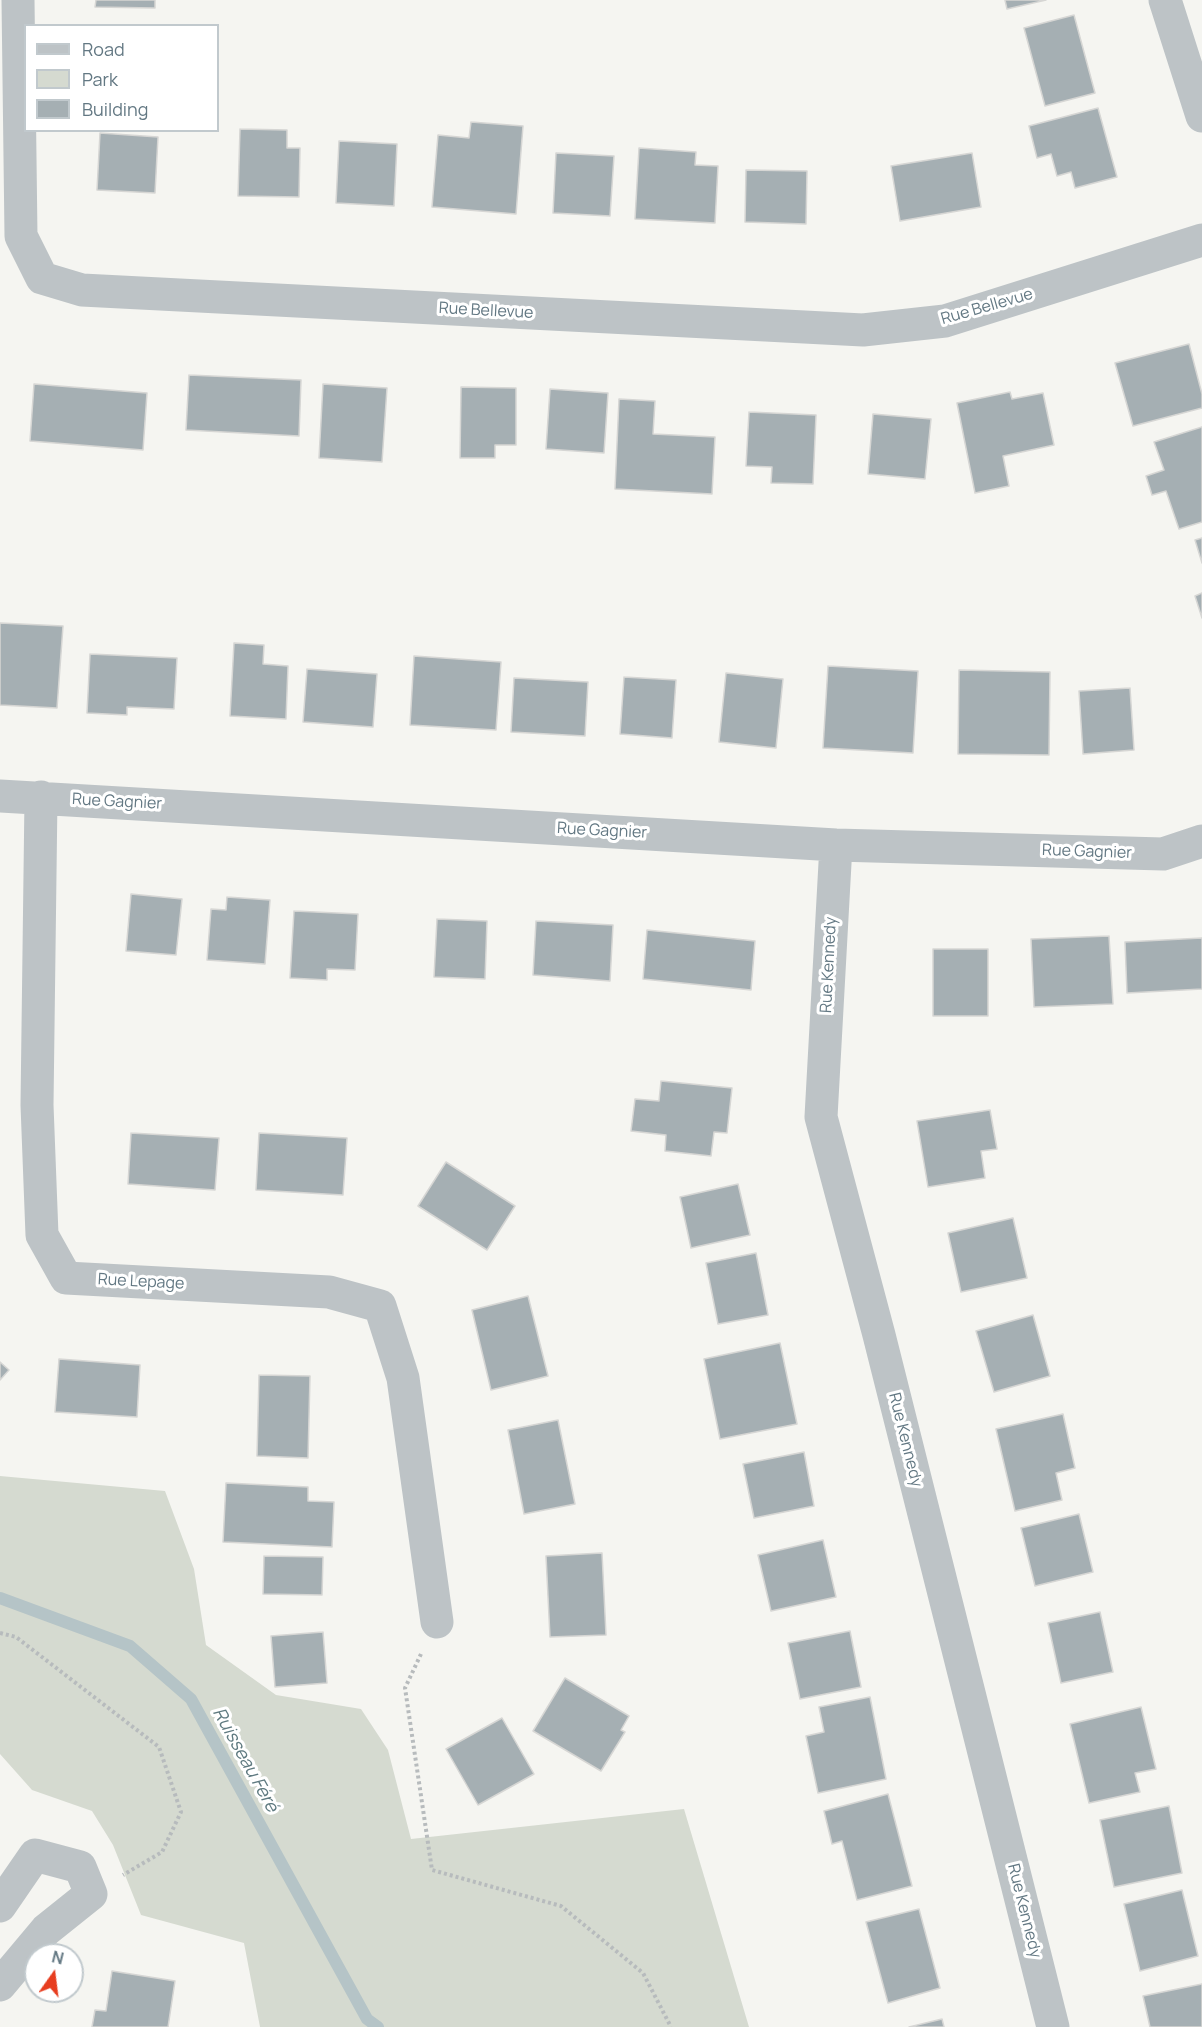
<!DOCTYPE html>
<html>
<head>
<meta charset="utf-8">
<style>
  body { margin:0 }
  #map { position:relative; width:1202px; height:2027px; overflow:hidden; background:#f5f5f1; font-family:Manrope,sans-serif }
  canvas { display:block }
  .legend { position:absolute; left:24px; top:24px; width:195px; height:108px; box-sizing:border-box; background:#fff; border:2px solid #c1c9cd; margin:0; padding:8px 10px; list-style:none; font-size:18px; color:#637883 }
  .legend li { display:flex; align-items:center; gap:12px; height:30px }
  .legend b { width:30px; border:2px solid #c1c9cd }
  .north { position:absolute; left:24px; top:1943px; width:60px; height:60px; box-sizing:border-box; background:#fff; border:2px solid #c1c9cd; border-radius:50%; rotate:14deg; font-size:16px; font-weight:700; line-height:24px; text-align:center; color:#637883 }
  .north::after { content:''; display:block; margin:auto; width:21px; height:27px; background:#e73d1f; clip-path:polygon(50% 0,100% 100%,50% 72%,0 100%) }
</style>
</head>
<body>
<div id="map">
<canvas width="1202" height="2027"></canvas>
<ul class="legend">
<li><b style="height:8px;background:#bdc3c6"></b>Road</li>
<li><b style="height:16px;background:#d5dad0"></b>Park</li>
<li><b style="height:16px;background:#a5afb3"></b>Building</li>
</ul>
<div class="north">N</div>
</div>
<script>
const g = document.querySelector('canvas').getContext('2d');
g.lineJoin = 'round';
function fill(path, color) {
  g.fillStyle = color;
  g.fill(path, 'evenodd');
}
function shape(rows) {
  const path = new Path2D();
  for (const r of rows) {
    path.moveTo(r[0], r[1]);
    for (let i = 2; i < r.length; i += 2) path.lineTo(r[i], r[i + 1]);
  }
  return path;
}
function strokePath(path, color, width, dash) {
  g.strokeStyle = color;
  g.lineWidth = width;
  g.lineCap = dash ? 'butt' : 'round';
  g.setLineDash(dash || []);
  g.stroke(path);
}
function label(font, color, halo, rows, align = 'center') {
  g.font = font + ' Manrope,sans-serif';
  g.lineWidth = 6;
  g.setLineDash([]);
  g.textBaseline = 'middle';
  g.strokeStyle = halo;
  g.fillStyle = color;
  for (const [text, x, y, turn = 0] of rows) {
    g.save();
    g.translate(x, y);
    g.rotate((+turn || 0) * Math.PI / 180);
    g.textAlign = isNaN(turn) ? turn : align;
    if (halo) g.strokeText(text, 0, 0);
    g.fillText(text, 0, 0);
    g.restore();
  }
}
fill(shape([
  [0,1476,165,1491,194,1569,206,1645,276,1695,361,1709,388,1750,411,1839,684,1809,749,2027,260,2027,244,1943,141,1915,113,1845,92,1811,32,1790,0,1754]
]), '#d5dad0');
strokePath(shape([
  [0,1598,130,1646,191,1699,367,2019,378,2027]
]), '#b5c4c7', 12);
const building = shape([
  [96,0,155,0,155,8,95,7,96,0],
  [1005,0,1046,0,1007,9,1005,0],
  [1074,15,1095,93,1045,106,1024,28,1074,15],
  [1098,108,1117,177,1075,188,1071,172,1057,176,1051,154,1037,158,1029,126,1098,108],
  [471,122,523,126,516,214,432,207,438,135,469,138,471,122],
  [240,129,287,130,287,148,300,148,299,197,238,196,240,129],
  [100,133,158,137,155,193,97,190,100,133],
  [339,141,397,144,394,206,336,203,339,141],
  [639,148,696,152,695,165,718,166,715,223,635,219,639,148],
  [556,153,614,156,610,216,553,213,556,153],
  [972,153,981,207,900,221,891,166,972,153],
  [746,170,807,171,806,224,745,222,746,170],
  [1189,344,1202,394,1202,408,1133,426,1115,363,1189,344],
  [189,375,301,380,299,436,186,430,189,375],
  [34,384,147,393,143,450,30,441,34,384],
  [323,384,387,388,382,462,319,458,323,384],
  [461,387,516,388,516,445,495,445,495,458,460,458,461,387],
  [550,389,608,393,604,453,546,449,550,389],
  [1010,392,1012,399,1043,393,1054,445,1003,456,1009,486,975,493,957,403,1010,392],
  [619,399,655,401,653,434,715,437,712,494,615,489,619,399],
  [749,412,816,415,813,484,771,483,772,467,746,466,749,412],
  [873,414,931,419,925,479,868,474,873,414],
  [1202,427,1202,522,1179,529,1166,491,1152,495,1146,476,1164,470,1154,442,1202,427],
  [1202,538,1202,563,1195,540,1202,538],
  [1202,593,1202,618,1195,596,1202,593],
  [0,623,63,626,57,708,0,705,0,623],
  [234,643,264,645,263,664,288,666,286,719,230,716,234,643],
  [90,654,177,658,174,709,127,707,127,715,87,713,90,654],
  [414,656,501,662,496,730,410,725,414,656],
  [828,666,918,671,913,753,823,748,828,666],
  [307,669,377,674,373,727,303,722,307,669],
  [959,670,1050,672,1049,755,958,754,959,670],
  [726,673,783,679,776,748,719,742,726,673],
  [624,677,676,680,672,738,620,734,624,677],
  [514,678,588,682,585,736,511,732,514,678],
  [1130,688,1134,750,1083,754,1079,691,1130,688],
  [131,894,182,899,176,955,126,951,131,894],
  [227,897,270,900,265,964,207,960,211,909,226,910,227,897],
  [294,911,358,914,355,970,327,969,327,980,290,978,294,911],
  [437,919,487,921,485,979,434,977,437,919],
  [536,921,613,925,610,981,533,975,536,921],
  [647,930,755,941,751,990,643,979,647,930],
  [1109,936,1113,1004,1034,1007,1031,939,1109,936],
  [1202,938,1202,989,1127,993,1125,942,1202,938],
  [933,949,988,949,988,1016,933,1016,933,949],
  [661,1081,732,1088,727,1133,714,1132,711,1156,665,1151,666,1135,631,1131,635,1099,659,1101,661,1081],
  [990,1110,997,1149,981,1151,985,1178,928,1187,917,1121,990,1110],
  [131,1133,219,1138,215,1190,128,1184,131,1133],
  [259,1133,347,1138,343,1195,256,1190,259,1133],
  [446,1162,515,1206,487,1250,418,1206,446,1162],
  [738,1184,750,1235,691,1248,680,1197,738,1184],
  [1013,1218,1027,1278,961,1292,948,1233,1013,1218],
  [756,1253,768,1315,718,1324,706,1263,756,1253],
  [528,1296,548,1376,491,1390,472,1310,528,1296],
  [1033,1315,1050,1376,994,1392,976,1331,1033,1315],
  [780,1343,797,1424,720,1439,704,1359,780,1343],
  [59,1359,140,1365,137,1417,55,1412,59,1359],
  [0,1362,9,1370,0,1380,0,1362],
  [259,1375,310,1376,308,1458,257,1456,259,1375],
  [1063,1414,1075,1468,1056,1473,1062,1500,1015,1511,996,1429,1063,1414],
  [558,1420,575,1504,524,1514,508,1430,558,1420],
  [804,1452,814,1506,754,1518,743,1464,804,1452],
  [226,1483,308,1487,308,1501,334,1502,332,1547,223,1542,226,1483],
  [1079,1514,1093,1572,1035,1586,1021,1528,1079,1514],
  [823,1540,836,1597,771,1611,758,1555,823,1540],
  [602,1553,606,1635,550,1637,546,1556,602,1553],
  [264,1556,323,1557,322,1595,263,1594,264,1556],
  [1100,1612,1113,1672,1061,1683,1048,1623,1100,1612],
  [850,1631,861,1687,800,1699,788,1643,850,1631],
  [323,1632,327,1683,275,1687,271,1636,323,1632],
  [565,1678,629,1716,621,1730,625,1732,601,1771,533,1731,565,1678],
  [870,1697,886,1779,818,1793,806,1736,824,1732,819,1707,870,1697],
  [1141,1707,1156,1769,1135,1773,1140,1792,1089,1803,1070,1724,1141,1707],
  [502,1718,534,1774,478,1805,446,1749,502,1718],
  [888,1794,912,1886,857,1900,842,1841,832,1844,824,1811,888,1794],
  [1169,1806,1182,1873,1114,1887,1100,1820,1169,1806],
  [1182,1890,1198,1956,1140,1971,1124,1904,1182,1890],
  [919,1909,940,1988,888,2003,866,1922,919,1909],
  [112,1971,175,1981,168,2027,92,2027,95,2010,106,2011,112,1971],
  [1202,1984,1202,2027,1150,2027,1143,1996,1202,1984],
  [942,2019,944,2027,909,2027,942,2019]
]);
fill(building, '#a5afb3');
strokePath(building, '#d6d6d4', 1.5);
strokePath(shape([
  [0,1633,16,1637,159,1747,181,1812,162,1852,123,1875],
  [421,1654,405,1688,432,1870,561,1906,643,1973,671,2027]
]), '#b7bbbd', 4, [3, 3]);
strokePath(shape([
  [18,0,21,236,42,278,82,290,863,330,945,321,1202,240],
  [1165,0,1202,116],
  [0,796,836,845,1163,854,1202,841],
  [41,797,37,1105,42,1235,66,1278,329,1292,380,1306,403,1378,437,1622],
  [836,845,821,1117,879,1335,1053,2027],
  [0,1906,35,1855,80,1867,91,1894,46,1930,0,1985]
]), '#bdc3c6', 33);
label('16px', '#637883', '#fff', [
  ["Rue Bellevue",987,307,-16],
  ["Rue Bellevue",486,311,3],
  ["Rue Gagnier",117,802,3],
  ["Rue Gagnier",602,831,3],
  ["Rue Gagnier",1087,852,2],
  ["Rue Kennedy",829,965,-87],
  ["Rue Lepage",141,1282,3],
  ["Rue Kennedy",905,1440,76],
  ["Rue Kennedy",1024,1911,76]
]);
label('italic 18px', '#5f7a80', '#fff', [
  ["Ruisseau Féré",245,1760,61]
]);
</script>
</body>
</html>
